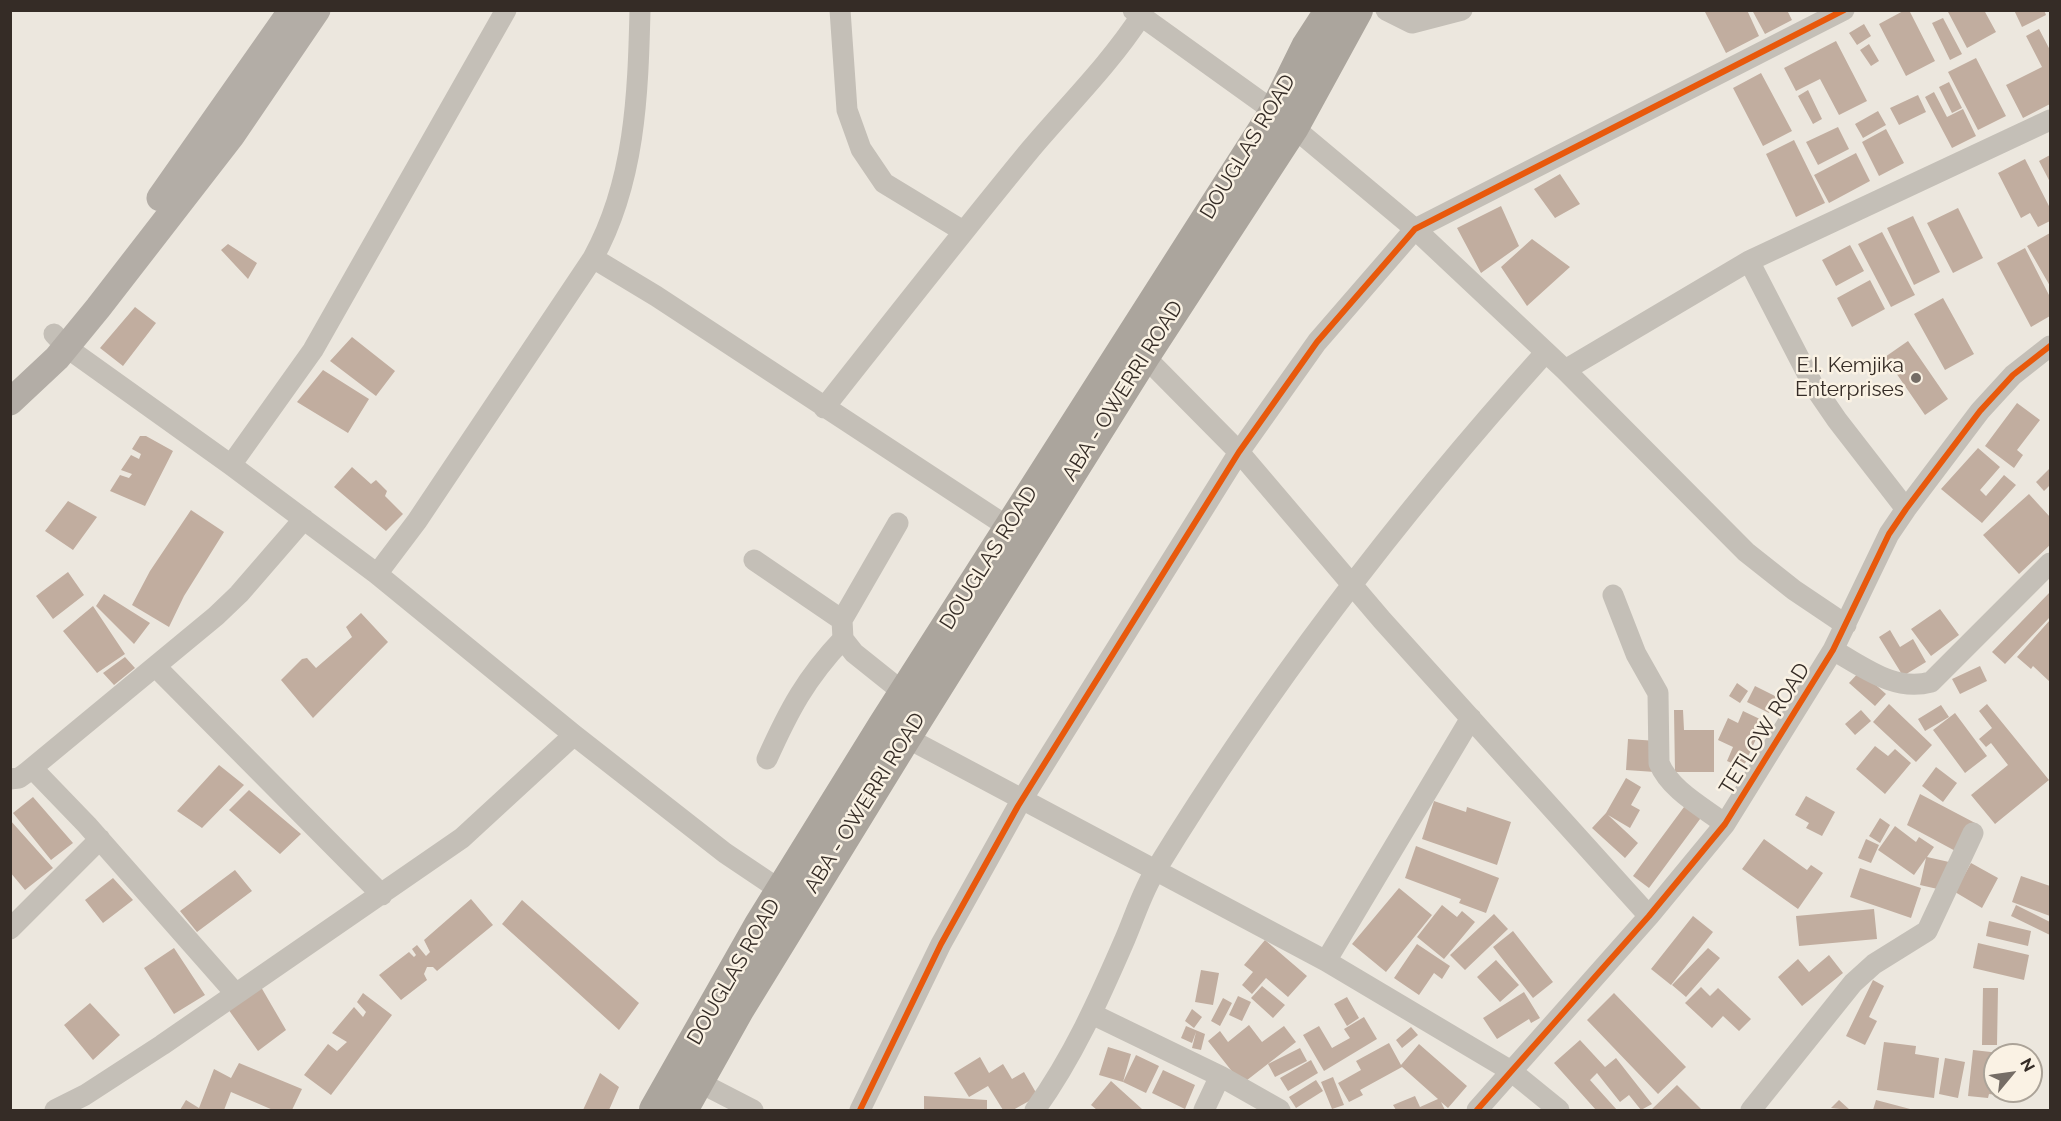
<!DOCTYPE html>
<style>
body{margin:0}
#map{position:relative;width:2061px;height:1121px;overflow:hidden;background:#ece7de;font-family:Raleway,sans-serif}
canvas{display:block}
.frame{position:absolute;inset:0;border:12px solid #352c26;pointer-events:none}
.north{position:absolute;left:1983px;top:1043px;width:60px;height:60px;box-sizing:border-box;background:#faf2e4;border:2px solid #aba398;border-radius:50%;rotate:61deg;font-size:16px;font-weight:700;line-height:24px;text-align:center;color:#352c26}
.north::after{content:'';display:block;margin:auto;width:21px;height:27px;background:#756d66;clip-path:polygon(50% 0,100% 100%,50% 72%,0 100%)}
</style>
<div id="map">
<canvas width="2061" height="1121"></canvas>
<div class="frame"></div>
<div class="north">N</div>
</div>
<script>
const context = document.querySelector('canvas').getContext('2d');
context.lineJoin = 'round';
function fill(path, color) { context.fillStyle = color; context.fill(path, 'evenodd'); }
function strokePath(path, color, width, dash) { context.strokeStyle = color; context.lineWidth = width; context.lineCap = dash ? 'butt' : 'round'; context.setLineDash(dash || []); context.stroke(path); }
function drawText(font, color, halo, rows, align = 'center') {
  context.font = font + ' Raleway,sans-serif'; context.lineWidth = 5; context.setLineDash([]); context.textBaseline = 'middle'; context.strokeStyle = halo; context.fillStyle = color; for (const [text, x, y, turn = 0] of rows) {
    context.save(); context.translate(x, y); context.rotate((+turn || 0) * Math.PI / 180); context.textAlign = isNaN(turn) ? turn : align; if (halo) context.strokeText(text, 0, 0); context.fillText(text, 0, 0); context.restore();
  }
}
fill(new Path2D(`
 M1704,10H1747L1759,36L1726,53Z
 M1752,10H1787L1792,20L1765,34Z
 M1905,10H1909L1935,61L1906,76L1879,24Z
 M1947,10H1984L1996,32L1967,48Z
 M2014,10H2044L2046,15L2022,27Z
 M1943,18L1962,54L1950,60L1932,23Z
 M1864,24L1871,36L1857,45L1849,33Z
 M2039,29L2050,50V104L2023,118L2006,85L2042,67L2026,36Z
 M1836,41L1867,101L1839,115L1820,79L1796,91L1784,68Z
 M1869,44L1879,61L1871,66L1860,50Z
 M1976,58L2006,116L1978,130L1948,72Z
 M1761,73L1792,131L1763,146L1733,88Z
 M1949,82L1962,108L1952,113L1939,87Z
 M1808,90L1822,119L1813,124L1798,96Z
 M1934,92L1947,117L1963,109L1976,136L1952,148L1925,97Z
 M1918,95L1926,112L1899,125L1890,108Z
 M1878,111L1886,125L1863,138L1855,124Z
 M1838,127L1849,149L1818,165L1806,142Z
 M1886,129L1904,163L1879,176L1862,142Z
 M1794,140L1825,203L1796,217L1766,154Z
 M1856,153L1870,181L1829,203L1814,175Z
 M2050,155V182L2039,161Z
 M2025,159L2050,208V221L2038,227L2030,213L2021,218L1998,173Z
 M1560,174L1580,204L1555,218L1534,189Z
 M1501,206L1519,246L1481,273L1457,228Z
 M1958,208L1983,258L1953,273L1927,223Z
 M1913,216L1940,272L1914,285L1887,228Z
 M1882,232L1915,295L1891,307L1858,244Z
 M2050,233V286L2027,246Z
 M1532,239L1570,267L1527,306L1501,267Z
 M228,244L257,263L248,279L221,250Z
 M1850,245L1864,271L1836,286L1822,260Z
 M2025,248L2050,297V316L2031,327L1997,263Z
 M1870,280L1885,309L1852,327L1837,298Z
 M1943,298L1974,354L1945,370L1914,314Z
 M135,307L156,323L123,366L100,348Z
 M352,337L395,371L376,396L330,361Z
 M1908,341L1948,399L1925,415L1885,357Z
 M323,370L369,399L348,433L297,402Z
 M2017,403L2040,420L2017,450L2023,455L2014,468L1985,446Z
 M140,436H146L173,451L145,506L110,491L120,475L129,478L132,474L121,470L131,455L139,459L141,454L132,449Z
 M1978,448L2000,467L1980,490L1986,496L2004,475L2016,485L1982,523L1941,489Z
 M352,467L371,484L376,480L387,491L385,496L403,514L386,531L334,487Z
 M2050,468V485L2044,491L2036,482Z
 M2029,494L2050,517V545L2019,574L1983,535Z
 M68,501L97,517L73,550L45,531Z
 M191,510L224,532L184,596L169,627L132,605L150,571Z
 M68,572L84,595L53,619L36,596Z
 M2050,592V617L2005,664L1992,652Z
 M104,594L150,623L134,644L96,606Z
 M93,606L125,654L97,673L63,631Z
 M1940,609L1959,635L1931,656L1911,629Z
 M361,613L388,642L313,718L281,680L302,659L307,658L316,668L352,637L346,627Z
 M2050,620V682L2033,666L2031,669L2017,657Z
 M1890,630L1900,647L1913,639L1926,662L1903,676L1879,637Z
 M125,657L135,668L114,685L103,673Z
 M1980,666L1987,681L1960,694L1952,679Z
 M1860,671L1886,694L1875,706L1849,683Z
 M1737,683L1748,691L1740,703L1729,696Z
 M1755,686L1777,697L1769,713L1747,702Z
 M1889,704L1932,745L1916,762L1873,722Z
 M1987,704L2049,780L1995,824L1971,795L2008,765L1991,743L1986,747L1979,739L1992,728L1979,711Z
 M1941,705L1949,717L1925,731L1918,719Z
 M1674,710H1683L1684,730H1714V772H1675Z
 M1861,710L1871,721L1855,735L1845,724Z
 M1743,711L1764,721L1743,768L1727,761L1733,747L1718,740L1728,718L1738,723Z
 M1955,713L1987,756L1965,773L1933,730Z
 M1628,739L1657,741L1655,772L1626,770Z
 M1875,746L1888,756L1895,749L1911,763L1885,794L1856,769Z
 M219,765L244,785L202,828L177,811Z
 M1936,767L1957,783L1943,802L1922,786Z
 M1626,778L1641,787L1631,805L1640,810L1630,828L1608,815L1638,843L1625,858L1592,828L1606,813Z
 M249,790L301,834L280,854L229,810Z
 M1920,794L1977,824L1961,854L1907,825Z
 M1806,796L1835,812L1822,836L1806,828L1809,823L1795,815Z
 M33,797L73,843L51,860L13,813Z
 M1434,801L1466,812L1467,807L1511,822L1497,865L1422,839Z
 M1687,803L1703,815L1649,888L1633,876Z
 M1880,818L1890,825L1880,843L1869,836Z
 M10,820L53,868L25,890L10,872Z
 M1895,826L1916,842L1919,837L1934,847L1927,857L1949,862L1942,890L1920,885L1926,858L1914,875L1878,850Z
 M1764,839L1807,870L1811,865L1823,873L1798,909L1742,869Z
 M1866,839L1879,845L1871,863L1858,858Z
 M1416,846L1499,878L1486,913L1459,903L1461,899L1405,878Z
 M1971,863L1998,878L1982,908L1955,892Z
 M1860,868L1921,888L1911,918L1850,897Z
 M235,870L252,891L197,932L180,911Z
 M2021,876L2050,886V916L2012,902Z
 M113,878L133,900L103,923L85,900Z
 M1399,888L1432,915L1386,972L1352,944Z
 M471,899L493,925L437,971L433,967H427L424,974L427,980L401,1000L379,975L409,952L414,957L416,955L412,949L417,945L426,956L430,952L424,940Z
 M522,900L639,1003L619,1030L502,924Z
 M1442,905L1457,917L1462,911L1475,922L1444,959L1417,937Z
 M2016,905L2050,922V935L2011,916Z
 M1874,909L1877,939L1799,946L1796,916Z
 M1494,914L1508,929L1465,970L1450,955Z
 M1693,916L1713,932L1671,985L1651,969Z
 M1989,921L2031,931L2028,946L1986,936Z
 M1513,931L1553,982L1533,998L1493,947Z
 M1265,940L1307,976L1288,997L1266,978L1252,994L1242,985L1253,972L1244,965Z
 M1978,943L2029,955L2024,980L1973,968Z
 M1417,944L1450,966L1442,979L1434,973L1419,995L1394,978Z
 M174,948L205,995L174,1014L144,968Z
 M1708,948L1720,958L1686,997L1672,985Z
 M1829,955L1843,973L1802,1006L1778,977L1798,959L1809,972Z
 M1496,960L1519,985L1500,1002L1477,977Z
 M1201,970L1219,973L1213,1005L1195,1002Z
 M1873,980L1884,986L1869,1017L1877,1021L1865,1045L1846,1036Z
 M1262,986L1285,1005L1273,1018L1251,998Z
 M261,987L286,1030L258,1051L228,1009Z
 M1701,987L1710,996L1718,988L1751,1019L1739,1031L1723,1016L1712,1028L1685,1003Z
 M1983,988H1998L1997,1045H1982Z
 M1524,992L1540,1018L1531,1023L1529,1019L1497,1039L1483,1018Z
 M363,993L392,1015L331,1095L304,1075L328,1044L337,1051L347,1042L332,1033L354,1007L363,1017L366,1012L357,1002Z
 M1614,993L1686,1067L1658,1094L1587,1020Z
 M1238,996L1251,1002L1242,1021L1229,1015Z
 M1347,997L1359,1018L1347,1026L1334,1004Z
 M1223,998L1232,1003L1220,1026L1211,1021Z
 M90,1003L120,1035L93,1060L64,1025Z
 M1192,1009L1202,1017L1194,1028L1185,1021Z
 M1364,1017L1377,1039L1324,1071L1303,1035L1319,1026L1332,1048L1350,1038L1344,1029Z
 M1249,1025L1262,1042L1284,1026L1296,1042L1242,1084L1208,1041L1220,1031L1228,1042Z
 M1186,1026L1205,1034L1201,1050L1192,1048L1196,1032L1192,1043L1181,1038Z
 M1411,1027L1418,1035L1402,1048L1396,1040Z
 M1580,1040L1605,1067L1616,1058L1652,1104L1641,1110L1629,1095L1620,1102L1597,1073L1590,1080L1617,1110H1596L1554,1063Z
 M1884,1042L1916,1046L1915,1054L1939,1058L1934,1098L1877,1090Z
 M1389,1043L1401,1065L1419,1044L1467,1086L1448,1108L1441,1102L1445,1110H1396L1393,1105L1415,1096L1420,1107L1438,1099L1402,1067L1360,1090L1363,1095L1349,1102L1338,1083L1361,1070L1356,1061Z
 M1108,1047L1131,1054L1123,1082L1099,1075Z
 M1300,1048L1307,1061L1275,1077L1268,1064Z
 M1973,1050L2000,1053L1995,1055V1091H2013L2012,1097L1989,1094L1988,1098L1968,1096Z
 M1136,1055L1159,1066L1146,1093L1123,1082Z
 M980,1057L989,1073L1003,1064L1012,1079L1024,1072L1038,1096L1013,1110H1003L988,1086L969,1097L954,1073Z
 M1945,1058L1965,1062L1958,1098L1939,1094Z
 M1311,1060L1318,1073L1288,1091L1280,1078Z
 M239,1063L302,1089L292,1110H273L231,1092L224,1110H180L186,1100L199,1108L214,1069L231,1078Z
 M1163,1070L1195,1085L1185,1109L1152,1093Z
 M600,1073L619,1087L609,1110H583Z
 M1333,1077L1344,1105L1332,1109L1321,1082Z
 M1316,1080L1323,1091L1296,1108L1289,1097Z
 M1111,1081L1142,1109L1140,1110H1097L1091,1105Z
 M1677,1085L1702,1110H1651Z
 M924,1096L987,1100V1110H924Z
 M1839,1100L1850,1110L1831,1108Z
 M1876,1100L1914,1110H1873Z`), '#c1ad9f');
strokePath(new Path2D(`
 M840,10L847,110L861,149L884,183L963,231
 M1133,10L1275,112L1415,229L1565,370L1746,552L1794,590L1846,625
 M1386,10L1412,23L1462,10
 M593,258L656,296L1008,527
 M1749,261L1813,385L1837,420L1906,509
 M54,334L66,347L231,465L377,574L574,735L725,853L792,898
 M1144,356L1239,452L1382,620L1649,916
 M1565,370L1749,261L2050,120
 M824,408C892,322 960,235 1030,150C1067,106 1109,65 1141,16
 M231,465L313,350L506,10
 M898,523L842,620L843,639L854,653L904,693
 M754,560L842,620
 M377,574L417,521L593,258C635,182 638,95 640,10
 M1613,595L1636,654L1658,693L1659,763C1670,790 1703,807 1725,824
 M1833,650C1864,667 1894,692 1931,682L2050,563
 M156,667L382,895
 M894,731L1326,961L1511,1071L1559,1110
 M767,759C789,710 806,678 843,639
 M32,768L87,825L236,994
 M10,779L19,778L26,773L216,616L239,594L304,519
 M10,929L100,839
 M1326,961L1471,718
 M1092,1014L1220,1076L1280,1110
 M687,1076L753,1110
 M55,1110L85,1095L162,1045L462,838L574,735
 M860,1110L941,944L1018,806L1239,452L1317,342L1415,229L1844,10
 M1035,1110C1073,1057 1099,999 1125,939C1135,916 1143,889 1157,868C1269,685 1401,513 1545,353
 M1204,1110L1220,1076
 M1477,1110L1649,916L1725,824L1833,650L1889,534L1906,509L1980,411L2013,375L2050,346
 M1751,1110L1853,983L1874,964L1927,931L1973,833`), '#c4bfb7', 21);
strokePath(new Path2D(`
 M160,198L292,10
 M10,402L57,358L98,308L232,135L317,10`), '#b3ada6', 27);
strokePath(new Path2D(`
 M655,1110L760,925L884,725L1275,112L1307,47L1331,10
 M682,1110L738,1010L905,738L1144,356L1293,127L1357,10`), '#aba59d', 32);
strokePath(new Path2D(`
 M860,1110L941,944L1018,806L1239,452L1317,342L1415,229L1844,10
 M1477,1110L1649,916L1725,824L1833,650L1889,534L1906,509L1980,411L2013,375L2050,346`), '#e8590c', 6);
for (const [x, y, r, color] of [
 [1916,378,6,"#756d66"]
]) { const dot = new Path2D(); dot.arc(x, y, r, 0, 2 * Math.PI); context.fillStyle = color; context.fill(dot); strokePath(dot, '#faf2e4', 2); }
drawText('21px', '#352c26', '#faf2e4', [
 ["DOUGLAS ROAD",1248,147,-59],
 ["ABA - OWERRI ROAD",1123,391,-58],
 ["DOUGLAS ROAD",989,558,-58],
 ["TETLOW ROAD",1765,729,-58],
 ["ABA - OWERRI ROAD",865,803,-58],
 ["DOUGLAS ROAD",734,972,-60]
]);
drawText('21px', '#352c26', '#faf2e4', [
 ["E.I. Kemjika",1904,366],
 ["Enterprises",1904,390]
], 'right');
</script>
